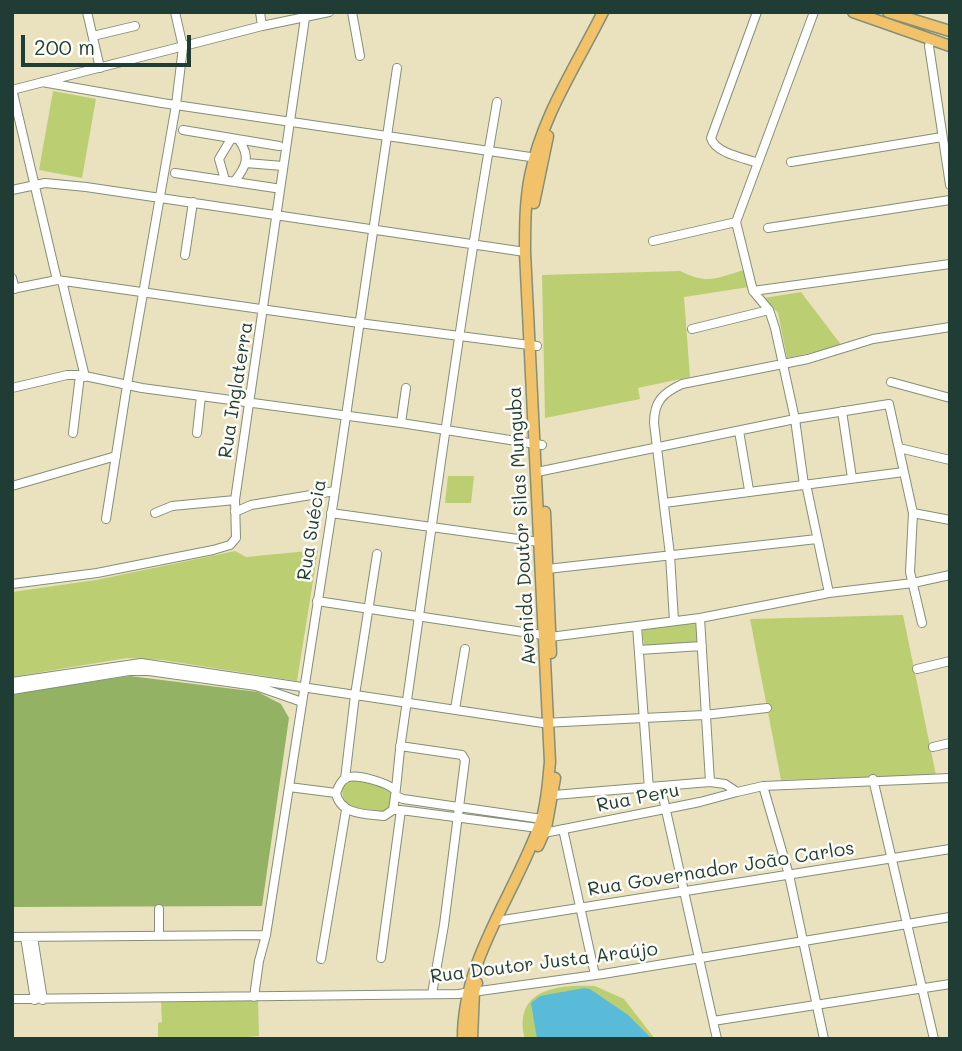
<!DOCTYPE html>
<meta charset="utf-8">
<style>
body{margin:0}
#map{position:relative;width:962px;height:1051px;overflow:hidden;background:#eae1be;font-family:Mali,sans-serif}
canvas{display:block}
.frame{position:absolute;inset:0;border:14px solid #1f3d34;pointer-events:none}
.scale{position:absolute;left:21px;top:35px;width:170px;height:32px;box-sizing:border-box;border:4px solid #1f3d34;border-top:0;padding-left:9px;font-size:21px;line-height:24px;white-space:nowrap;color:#1f3d34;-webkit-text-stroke:5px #fdfcf7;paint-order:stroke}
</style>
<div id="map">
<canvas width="962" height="1051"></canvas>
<div class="frame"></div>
<div class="scale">200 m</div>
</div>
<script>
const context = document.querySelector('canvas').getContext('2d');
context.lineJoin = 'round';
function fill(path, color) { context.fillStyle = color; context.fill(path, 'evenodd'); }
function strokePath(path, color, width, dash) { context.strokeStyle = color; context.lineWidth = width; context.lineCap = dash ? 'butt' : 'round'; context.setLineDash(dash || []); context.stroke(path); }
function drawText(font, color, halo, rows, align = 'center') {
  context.font = font + ' Mali,sans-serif'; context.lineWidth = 5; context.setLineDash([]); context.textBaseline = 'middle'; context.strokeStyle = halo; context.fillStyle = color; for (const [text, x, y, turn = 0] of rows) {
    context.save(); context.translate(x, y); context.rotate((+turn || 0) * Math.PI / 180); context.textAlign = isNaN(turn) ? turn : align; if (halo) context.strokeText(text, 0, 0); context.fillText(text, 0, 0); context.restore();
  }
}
fill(new Path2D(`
 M53,91L96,99L82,178L39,170Z
 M744,270L749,287L684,297L690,377L638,388L640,399L545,418L542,275L680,271C708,285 716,278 744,270Z
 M801,292L842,346L787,358L778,313L764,298Z
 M448,476H474L471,503H445Z
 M318,550L297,681L162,660L127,658L12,677V592L96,580L235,551L246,557Z
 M903,615L936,775L781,780L750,619Z
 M694,622L697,625L699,642L696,644L647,647L644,644L642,631L645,628Z
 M357,780C365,782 376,782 384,785C396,790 395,807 383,811C371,815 349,809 343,798L342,788L348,782Z
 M595,986L624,999L655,1039H525C512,989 558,984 595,986Z
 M258,1000L259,1036L247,1037V1039H158V1023L162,1022L161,1002Z`), '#bbcf72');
fill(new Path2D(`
 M130,676L258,692L281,704L289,718L262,906L12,907V694Z`), '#94b264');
fill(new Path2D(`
 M584,988L590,989L628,1015L652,1039H537L531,1003L540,996Z`), '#59bbd7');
const minor = new Path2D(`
 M87,12L100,68
 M260,12L262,26
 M352,12L360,56
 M757,12L711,138C715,153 744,158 758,163
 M93,36L135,26
 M931,39L929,46L950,185
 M42,82L162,103L537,158
 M12,89L57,280
 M12,90L262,26L329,12
 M183,130L279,146
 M791,162L942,137
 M246,163L283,166
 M175,173L275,188
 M225,180L219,159L231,139
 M234,182C246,167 251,157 239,140
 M12,190L45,183L86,187L525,252
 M736,222L753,291L769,310L775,328L795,419L804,485
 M736,222L814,12
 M768,228L950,200
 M653,241L736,222
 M185,255L193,202
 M12,278L15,289
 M62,281L85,377
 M12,289L57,280L359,323L537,346
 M753,291L950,264
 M692,329L769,310
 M891,382L950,398
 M12,388L67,375H80L142,388L401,423L542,445
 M842,411L852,478
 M401,423L406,388
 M739,431L749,490
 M73,433L80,375
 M197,433L201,396
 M899,448L950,460
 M537,472L795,419L889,404L913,513L910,572L922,623
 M806,484L829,593
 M12,486L116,456
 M664,503L904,472
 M235,512L251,505L335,491
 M155,513L172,506L235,500
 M331,513L539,542
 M913,513L950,520
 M106,519L127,385L176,105L183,47L175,12
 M547,569L817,539
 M12,584L97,573L213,550L230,545L236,538L235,500L305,18
 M317,601L543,635
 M700,618L710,782
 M674,621L670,555L654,423C654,401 663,393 682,384L808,359L873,339L950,327
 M637,626L649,789
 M550,637L700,618L829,593L913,583L950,575
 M639,650L702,646
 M917,669L950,661
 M12,682L141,663L543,723L704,715L767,708
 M12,690L129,671H149L256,686L302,702
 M455,709L465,649
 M400,746L462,755L465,760L444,925L432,994
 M933,747L950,743
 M345,779L355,695L377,554
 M873,779L934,1039
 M763,786L789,875L824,1039
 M289,787L336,793
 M661,788L717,1039
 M395,790C388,783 356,773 346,778C340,781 338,788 336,793C340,815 366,814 384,816L393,810H401L538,828
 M554,795L710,782L725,784L737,792L763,786L950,778
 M396,796L403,799L542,819
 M393,810C397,787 398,764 401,742C432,528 460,314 497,102
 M563,829L595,975
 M544,833L700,802L737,792
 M159,909V936
 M497,921L950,849
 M12,937L266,935
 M25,937L35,1000
 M33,937L43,1000
 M381,958L401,810
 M321,959L346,810
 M254,997L259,961L266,935L335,491L397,68
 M12,999L458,994L603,974L950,917
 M713,1021L950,984`);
const major = new Path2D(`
 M853,12L950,46
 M888,12L950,31
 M534,203L548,136
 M545,512L551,653
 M538,846L546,828L555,778
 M463,1039C462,960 516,893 541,821C547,803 548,781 550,762L525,252C525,227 525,201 530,176C542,116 576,66 603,12
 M472,1039L474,991L477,983`);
strokePath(minor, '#848f79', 10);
strokePath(major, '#848f79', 13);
strokePath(minor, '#fff', 8);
strokePath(major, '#f2c26a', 10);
drawText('19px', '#1f3d34', '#fdfcf7', [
 ["Rua Inglaterra",236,390,-81],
 ["Avenida Doutor Silas Munguba",522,526,-93],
 ["Rua Suécia",312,530,-81],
 ["Rua Peru",638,798,-11],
 ["Rua Governador João Carlos",721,869,-9],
 ["Rua Doutor Justa Araújo",544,963,-7]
]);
</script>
